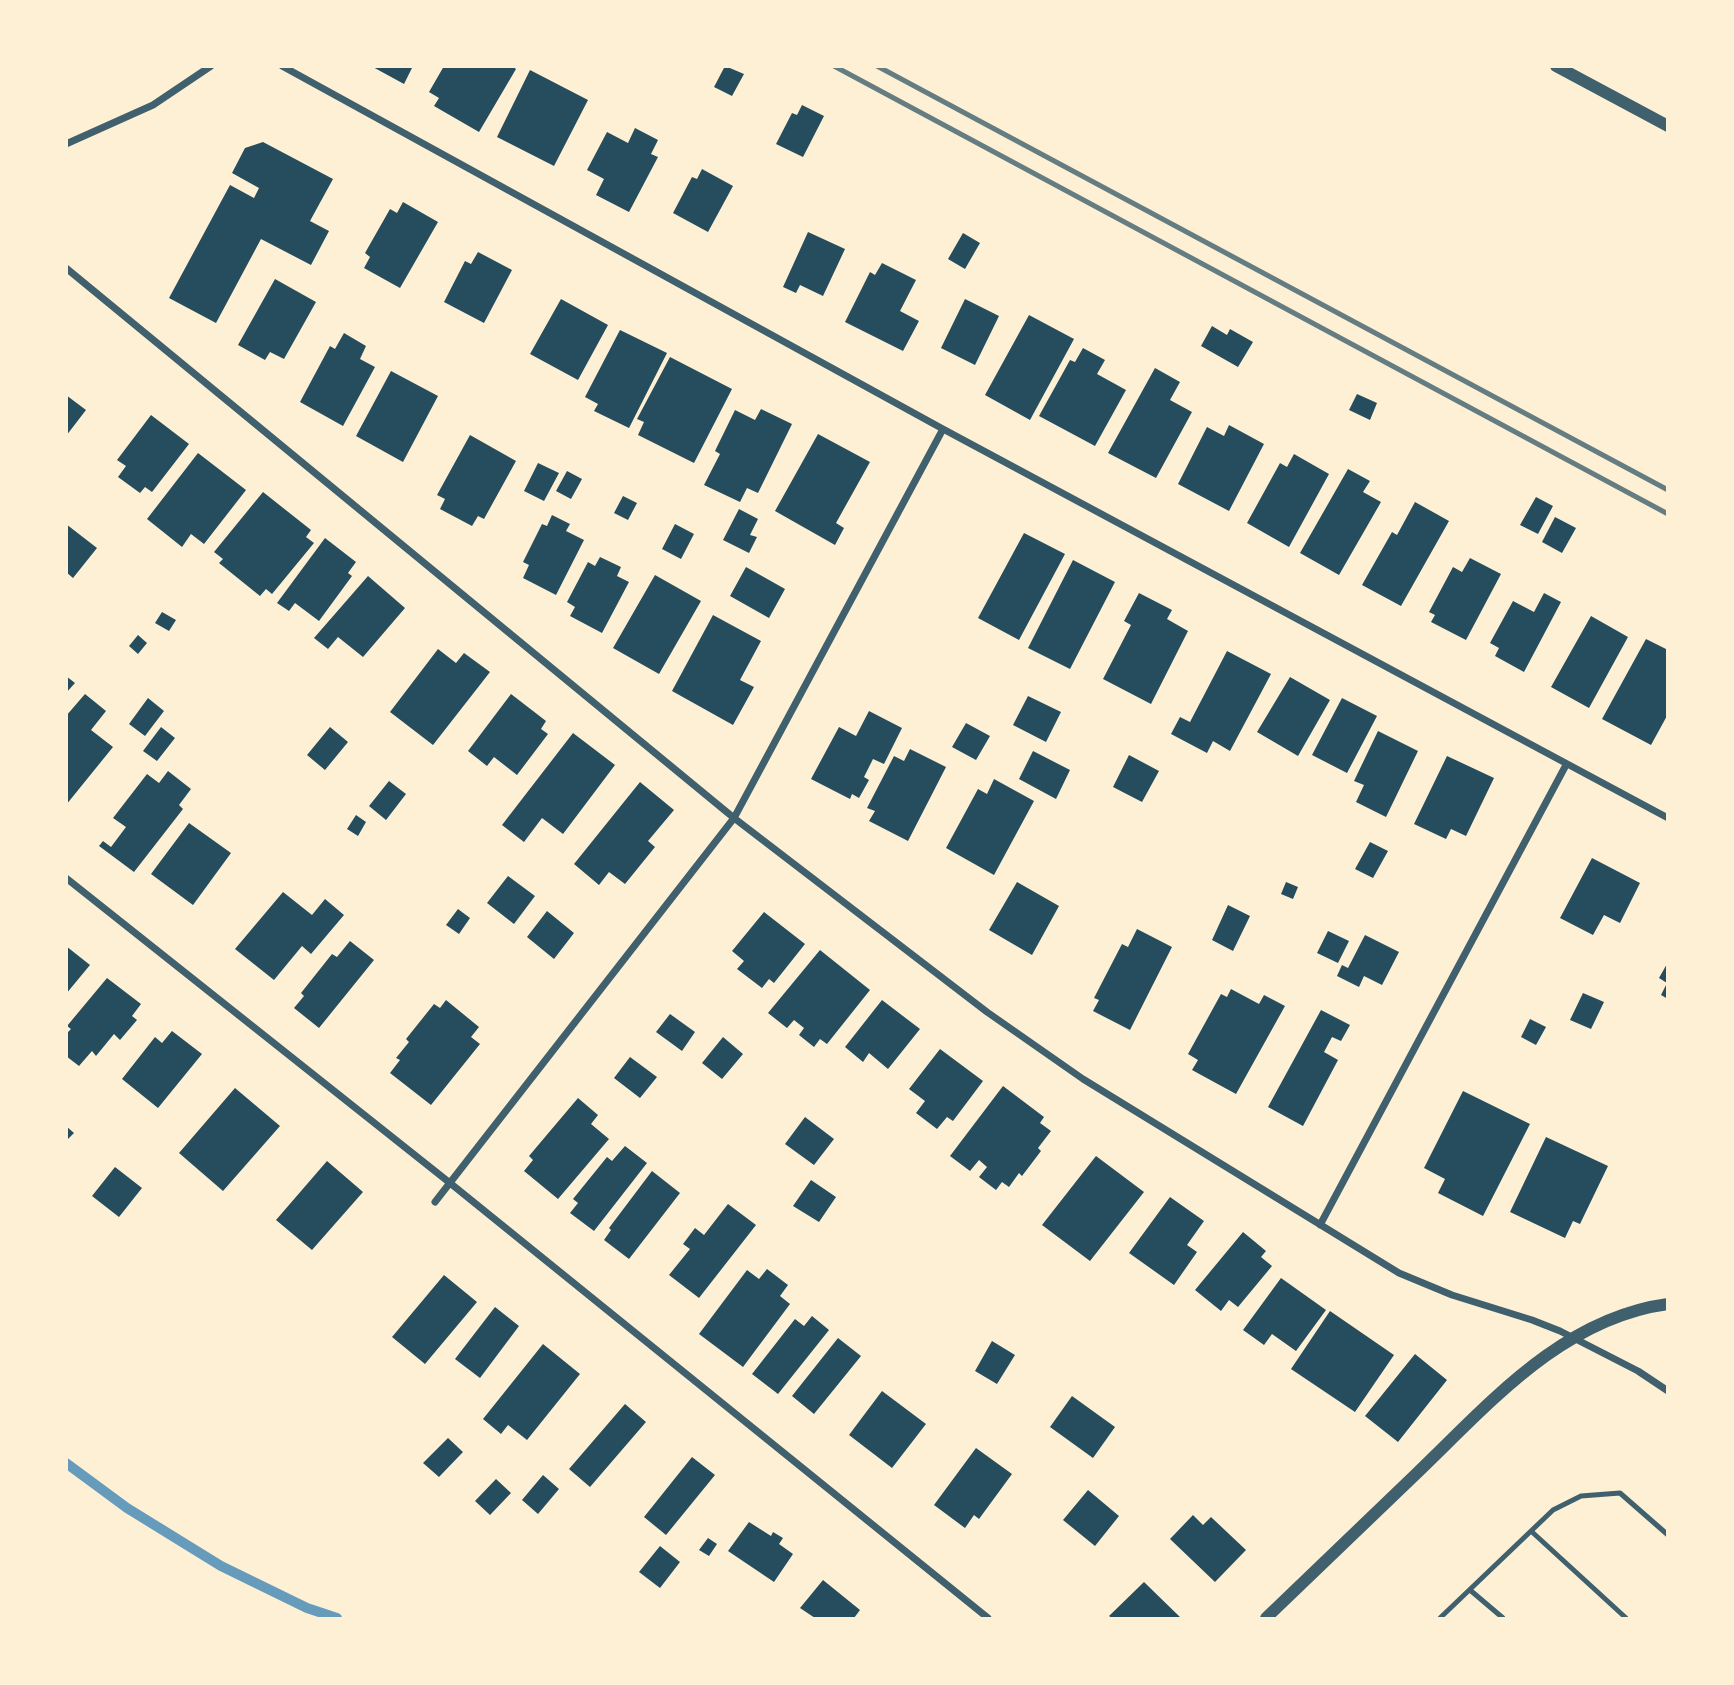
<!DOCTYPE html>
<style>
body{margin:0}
#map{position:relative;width:1734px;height:1685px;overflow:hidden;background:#fdf0d5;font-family:Inter,sans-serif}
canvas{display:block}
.frame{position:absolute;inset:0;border:68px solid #fdf0d5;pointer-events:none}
</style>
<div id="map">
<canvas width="1734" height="1685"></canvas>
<div class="frame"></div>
</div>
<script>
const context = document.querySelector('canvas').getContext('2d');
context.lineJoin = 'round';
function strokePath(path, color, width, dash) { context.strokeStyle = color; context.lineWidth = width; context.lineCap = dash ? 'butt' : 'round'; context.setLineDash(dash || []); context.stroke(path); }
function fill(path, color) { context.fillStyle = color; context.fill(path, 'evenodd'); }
strokePath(new Path2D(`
 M66,1463L127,1508L221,1566L307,1608L337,1618`), '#669bbc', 10);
fill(new Path2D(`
 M371,66H413L404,84Z
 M444,66H512L516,69L479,132L434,106L439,98L429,92Z
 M725,66L744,74L732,96L714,87Z
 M530,70L588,100L554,166L497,137Z
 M802,105L824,116L803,157L776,144L792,113L797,115Z
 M635,128L658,140L651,154L658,157L629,212L596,195L604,179L587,170L607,132L628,143Z
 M263,142L333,179L310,221L329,231L311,265L261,239L216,323L169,298L230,185L254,198L259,188L232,173L245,148Z
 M702,169L733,186L708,232L673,213L692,177L697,179Z
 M403,202L438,222L400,288L364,268L370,257L365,253L390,209L397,213Z
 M808,232L845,249L823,296L800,285L796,293L783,287Z
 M963,233L980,243L965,269L948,259Z
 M478,252L512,270L484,323L444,302L465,261L471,264Z
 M882,263L916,280L900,311L919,321L903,351L845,322L870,272L875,275Z
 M275,279L316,302L284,359L270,352L265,360L238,345Z
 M561,299L608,325L578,380L530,354Z
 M965,299L999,316L975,365L941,348Z
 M1029,315L1074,339L1030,420L985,395Z
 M1212,326L1227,335L1230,329L1253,342L1238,367L1201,346Z
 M620,330L667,353L629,428L594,411L598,404L585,397Z
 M344,333L366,346L360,359L375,367L343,426L300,402L330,346L335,349Z
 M1083,348L1105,360L1097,374L1126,390L1095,446L1039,416L1070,360L1075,362Z
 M670,357L732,389L694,463L638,435L644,422L637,419Z
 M1155,368L1180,382L1170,400L1192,412L1156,478L1108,453Z
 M391,371L438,396L403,462L356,436Z
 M1357,394L1377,403L1370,420L1349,410Z
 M66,395L86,410L66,436Z
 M761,409L792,424L758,493L747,488L740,502L704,485L720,454L715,451L735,410L755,420Z
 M151,415L189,444L152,492L145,487L140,493L118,477L126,466L117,460Z
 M1229,425L1264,444L1229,511L1178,484L1207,427L1224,436Z
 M818,434L870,462L836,523L844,528L835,545L775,511Z
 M470,435L516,461L484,519L478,516L472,526L440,509L445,499L437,495Z
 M198,453L246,490L204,544L191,534L182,547L147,519Z
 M1294,454L1329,474L1289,547L1247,523L1280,463L1287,467Z
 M538,463L559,473L544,501L524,491Z
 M1348,469L1370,481L1363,492L1381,502L1339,575L1300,553Z
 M567,471L582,479L571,499L556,491Z
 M263,492L311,530L306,537L314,543L272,594L266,589L260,596L219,563L223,559L214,552Z
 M623,496L637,503L628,520L614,513Z
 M1536,497L1553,506L1538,534L1520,525Z
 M1415,502L1449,521L1401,606L1362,585L1392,532L1397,535Z
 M739,509L758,519L750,535L757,537L749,553L723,540Z
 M552,515L570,524L566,531L584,540L556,595L523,578L529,565L523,562L542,524L547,526Z
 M1555,517L1576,528L1562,553L1542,542Z
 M66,524L97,548L73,578L66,572Z
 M675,524L694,534L681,559L662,549Z
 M1024,533L1065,554L1019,640L978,618Z
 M325,538L356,562L348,573L352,576L319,621L295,603L289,611L277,603Z
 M600,557L621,567L617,576L629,582L602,633L570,616L575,607L567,602L588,562L595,566Z
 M1470,558L1501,574L1466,640L1431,622L1435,615L1429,612L1453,567L1462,572Z
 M1073,560L1115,582L1070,669L1028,648Z
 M746,567L785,589L769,618L730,596Z
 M655,575L701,601L659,674L613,648Z
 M368,576L405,608L363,657L338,637L328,649L314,638Z
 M1139,593L1172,610L1167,619L1188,631L1151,704L1103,679L1131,625L1124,621Z
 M1544,593L1561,602L1524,672L1495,656L1499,648L1490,643L1513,601L1534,612Z
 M162,612L176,620L169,631L155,623Z
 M713,615L761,641L740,680L754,687L733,725L672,691Z
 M1591,616L1628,637L1589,708L1551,687Z
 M138,635L147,643L138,654L129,646Z
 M1646,639L1668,650V714L1651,745L1602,719Z
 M438,649L456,663L464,653L490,672L433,745L390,712Z
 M1227,651L1271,674L1230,751L1213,741L1207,753L1171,734L1180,717L1190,722Z
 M66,676L75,683L66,693Z
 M1290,677L1330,700L1298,756L1257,732Z
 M85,694L106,711L91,730L113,747L66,805V716Z
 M511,694L546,721L541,729L548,734L517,775L494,757L487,766L468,751Z
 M1028,696L1061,712L1046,742L1013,725Z
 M148,698L164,711L145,736L129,724Z
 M1342,698L1377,716L1347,773L1312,755Z
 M869,711L902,728L884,764L873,759L864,777L869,780L859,798L852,794L850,799L811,779L839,727L856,736Z
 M966,723L990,736L976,760L952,747Z
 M161,727L175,738L157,761L143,751Z
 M330,727L348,742L325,770L307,755Z
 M1378,731L1418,751L1386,817L1356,802L1364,785L1354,781Z
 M573,733L615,765L563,834L542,818L524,842L502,825Z
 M910,749L946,767L908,841L869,821L875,811L867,808L894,756L904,761Z
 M1033,751L1070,770L1056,799L1019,779Z
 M1129,755L1159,771L1142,802L1113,787Z
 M1447,756L1494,778L1466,836L1451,829L1446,839L1414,824Z
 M168,771L191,789L179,805L183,809L134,872L99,846L103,841L111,847L126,827L113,818L147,774L159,783Z
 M994,779L1034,801L994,875L946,848L978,789L987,794Z
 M389,781L406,794L386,820L369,806Z
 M640,782L674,810L648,841L655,847L625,884L609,872L599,885L574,864Z
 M356,815L366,822L358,836L347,829Z
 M189,823L231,853L193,905L151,874Z
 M1370,842L1388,851L1373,878L1355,869Z
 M1592,858L1640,883L1620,923L1604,915L1593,935L1560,918Z
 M508,876L535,896L514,924L487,903Z
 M1017,882L1059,906L1032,955L989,930Z
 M1286,882L1298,887L1293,899L1281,894Z
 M283,892L312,915L325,899L344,915L311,954L302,946L274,980L235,949Z
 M1228,905L1250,916L1233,951L1212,940Z
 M458,909L470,918L459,934L446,925Z
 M547,911L574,933L554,959L527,937Z
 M764,912L805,944L774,983L769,979L762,988L737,969L744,961L732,951Z
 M1137,929L1172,947L1130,1030L1093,1011L1099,1000L1094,998L1122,944L1128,947Z
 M1328,931L1349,941L1338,963L1317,953Z
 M1365,935L1399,952L1382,985L1364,976L1359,987L1337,976L1342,965L1348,968Z
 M350,941L374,960L319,1028L294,1008L304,996L301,993L332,954L337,957Z
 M66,946L90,965L66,994Z
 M820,950L870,990L827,1044L820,1039L814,1047L799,1035L804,1028L794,1020L787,1028L768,1013Z
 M1668,962V999L1661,995L1667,983L1659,978Z
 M107,978L141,1004L132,1016L137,1020L120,1040L114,1034L96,1056L92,1051L79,1066L66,1056V1034L71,1029L67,1026Z
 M1231,989L1259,1004L1264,995L1285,1006L1236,1094L1192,1070L1198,1060L1188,1054L1221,994L1227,997Z
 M1583,993L1604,1002L1591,1029L1570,1020Z
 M446,1000L479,1027L471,1037L480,1044L431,1105L390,1073L400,1060L396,1058L409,1042L406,1039L434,1004L440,1008Z
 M882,1000L920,1029L888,1069L869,1053L863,1062L845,1047Z
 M1321,1010L1350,1025L1341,1041L1332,1037L1324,1052L1338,1060L1303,1126L1268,1107Z
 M670,1014L695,1032L682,1051L656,1032Z
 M1530,1019L1546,1027L1536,1045L1521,1037Z
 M172,1031L202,1054L158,1108L122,1079L155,1037L162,1043Z
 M723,1037L743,1054L722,1079L702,1063Z
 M940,1049L983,1081L953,1121L947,1117L937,1129L916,1113L925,1101L909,1089Z
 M630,1057L657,1077L640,1098L614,1078Z
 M1003,1086L1044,1117L1040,1123L1051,1131L1038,1148L1041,1151L1022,1176L1019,1173L1009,1187L1002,1182L996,1190L979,1177L987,1167L979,1160L970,1171L950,1156Z
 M235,1088L280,1126L223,1191L179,1153Z
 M1463,1091L1530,1124L1483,1216L1438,1193L1445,1179L1424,1168Z
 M578,1098L598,1115L591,1124L609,1139L558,1199L524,1171L533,1160L529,1156Z
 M805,1117L834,1139L814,1165L785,1144Z
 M66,1126L74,1133L66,1141Z
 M1546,1137L1608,1166L1580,1224L1573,1221L1565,1238L1510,1212Z
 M625,1146L647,1163L594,1231L570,1213L578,1203L573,1199L607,1157L612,1161Z
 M1096,1156L1144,1192L1090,1261L1042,1225Z
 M327,1161L363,1192L312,1250L276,1220Z
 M115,1167L142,1188L119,1217L92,1196Z
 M652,1171L680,1193L629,1259L604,1240L611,1230L609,1228Z
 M811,1180L836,1197L819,1222L793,1206Z
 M1170,1197L1204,1221L1187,1245L1197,1252L1174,1285L1129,1253Z
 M728,1204L756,1225L699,1298L669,1275L690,1249L683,1244L695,1228L704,1235Z
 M1243,1232L1266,1251L1261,1257L1272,1266L1238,1307L1229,1300L1221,1311L1195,1290Z
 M767,1269L788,1285L780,1296L790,1304L743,1367L699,1334L747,1270L759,1279Z
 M444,1275L477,1302L425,1364L392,1337Z
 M1281,1278L1326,1310L1296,1351L1272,1334L1264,1345L1243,1330Z
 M495,1307L519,1326L480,1378L455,1359Z
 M1330,1311L1394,1355L1355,1412L1291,1369Z
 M812,1316L829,1330L778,1394L752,1374L795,1319L804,1326Z
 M838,1338L861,1356L814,1414L792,1396Z
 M992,1341L1015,1355L997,1384L975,1371Z
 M543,1344L580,1374L527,1440L508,1425L501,1434L483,1419Z
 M1415,1354L1447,1380L1398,1442L1365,1416Z
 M882,1391L926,1424L892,1468L849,1435Z
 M1072,1396L1115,1427L1093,1458L1050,1427Z
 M625,1404L646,1422L590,1487L569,1469Z
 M448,1438L463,1452L439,1477L423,1463Z
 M976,1448L1012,1474L979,1519L974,1515L965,1528L934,1505Z
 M692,1457L715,1475L666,1535L644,1517Z
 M543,1475L559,1489L538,1514L522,1500Z
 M496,1479L511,1493L490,1515L475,1501Z
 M1088,1490L1119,1516L1095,1546L1063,1520Z
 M1193,1515L1203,1525L1211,1517L1246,1550L1215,1582L1170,1539Z
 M749,1522L771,1536L773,1532L783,1538L779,1544L793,1554L774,1582L728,1551Z
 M708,1538L717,1544L709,1556L699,1550Z
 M660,1546L680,1562L660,1588L639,1572Z
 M823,1580L860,1610L854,1618H815L800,1608Z
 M1144,1582L1181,1618H1112L1109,1616Z`), '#264d5e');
strokePath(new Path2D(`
 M1531,1531L1626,1618
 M1470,1590L1503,1618
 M1440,1618L1553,1510L1581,1496L1620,1493L1668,1535`), '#3f606c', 5);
strokePath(new Path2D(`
 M282,66L943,429L1668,818
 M66,144L153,105L211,66
 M66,268L734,818L987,1012L1083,1079L1399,1273L1452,1295L1532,1320L1560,1331L1638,1371L1668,1391
 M66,878L450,1183L988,1618
 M435,1202L734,818L943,429
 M1320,1225L1566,765`), '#3f606c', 7);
strokePath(new Path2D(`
 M1556,66L1668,126
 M1266,1618C1316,1570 1366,1522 1416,1474C1488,1405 1562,1318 1668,1304`), '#3f606c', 12);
strokePath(new Path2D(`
 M834,66L1668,514
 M877,66L1668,490`), '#657d81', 5);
</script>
